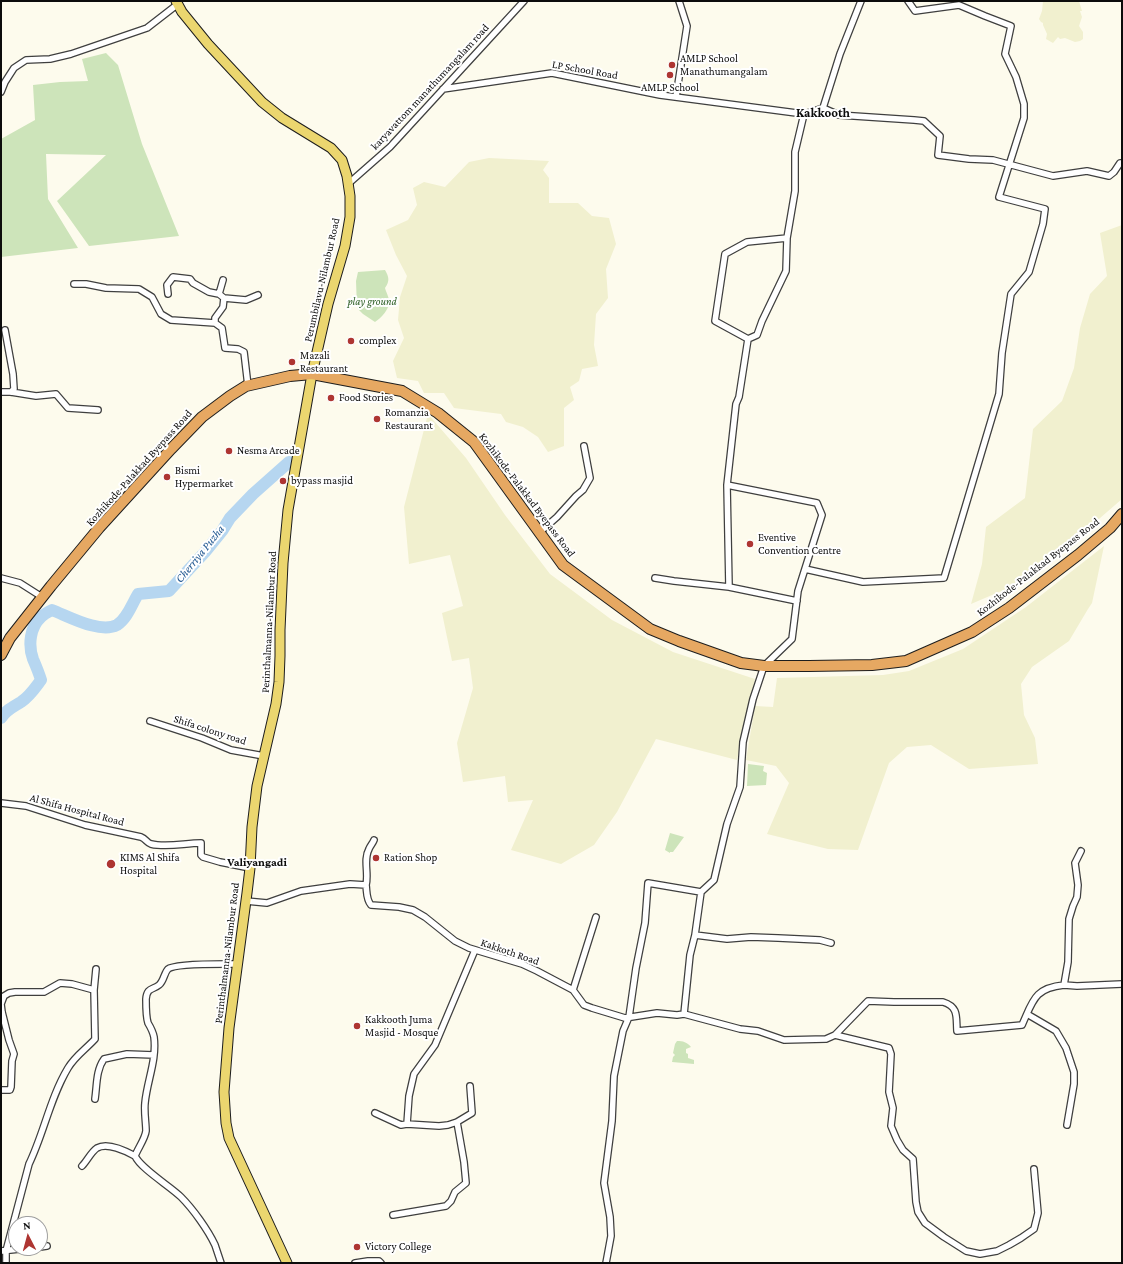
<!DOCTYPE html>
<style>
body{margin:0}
#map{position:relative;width:1123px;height:1264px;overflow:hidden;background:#fdfbed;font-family:"Crimson Pro",serif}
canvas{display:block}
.frame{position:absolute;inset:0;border:2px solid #0c0c0c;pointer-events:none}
.north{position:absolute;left:8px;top:1216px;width:40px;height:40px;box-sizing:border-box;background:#fff;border:1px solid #9e9e9e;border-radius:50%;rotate:354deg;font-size:11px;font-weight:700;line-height:16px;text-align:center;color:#0c0c0c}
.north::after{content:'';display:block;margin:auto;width:14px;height:18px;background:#ae3532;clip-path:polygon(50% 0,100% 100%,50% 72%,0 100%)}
</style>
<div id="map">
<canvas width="1123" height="1264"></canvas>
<div class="frame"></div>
<div class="north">N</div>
</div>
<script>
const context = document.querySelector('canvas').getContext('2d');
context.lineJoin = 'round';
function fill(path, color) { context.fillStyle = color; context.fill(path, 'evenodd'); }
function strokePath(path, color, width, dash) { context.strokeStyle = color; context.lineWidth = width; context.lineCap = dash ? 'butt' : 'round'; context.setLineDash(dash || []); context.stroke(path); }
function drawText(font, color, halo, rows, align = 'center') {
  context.font = font + ' "Crimson Pro",serif'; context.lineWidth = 4; context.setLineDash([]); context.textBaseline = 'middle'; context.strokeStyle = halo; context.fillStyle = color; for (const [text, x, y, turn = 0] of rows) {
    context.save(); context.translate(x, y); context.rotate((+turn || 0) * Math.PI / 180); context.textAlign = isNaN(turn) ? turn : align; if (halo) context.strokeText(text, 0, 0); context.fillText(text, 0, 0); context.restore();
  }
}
fill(new Path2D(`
 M1043,1H1079L1082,11H1080L1082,17L1079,26L1083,32V39L1080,41L1075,42L1065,38L1060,39L1058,37L1053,43L1046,39L1047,34L1043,25V23L1041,22L1039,19L1042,11Z
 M489,158L549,161L543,170L549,178V203H578L592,216L609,218L616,244L606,269L608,298L596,314L594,345L598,366L582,369L579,381L570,387L574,400L564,408V446L548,452L538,437L523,427L506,422L501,414L454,408L444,393H424L418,381L397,378L393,361L404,338L398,320L400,297L407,276L396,255L386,230L408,220L417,205L413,188L424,182L445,187L469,162Z
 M1122,225V499L1070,544L1006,589L971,604L982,564L986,527L1025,498L1033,429L1062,401L1074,368L1080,328L1090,294L1107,276L1100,233Z
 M428,414L466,458L505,515L550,574L612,620L673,652L755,679L737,760L656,739L617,812L594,845L561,864L511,850L533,800L508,802L505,776L463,782L457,743L473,688L469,658L452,661L442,613L463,606L450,555L409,564L404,507Z
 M1104,546L1092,603L1088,609L1069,641L1032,667L1021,684L1024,715L1035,738L1038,764L969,769L931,745L907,747L889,763L858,850L828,849L767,834L789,783L776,766L746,760L755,706L773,707L777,678L883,675L909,671L963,649L1026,607Z`), '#f1f0cf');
fill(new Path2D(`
 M106,53L118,65L142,144L179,236L89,246L57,201L106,155L46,154L48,199L78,248L1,257V139L35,120L33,85L60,82L88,81L82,59Z
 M385,270C389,277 390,281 385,288C386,292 389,297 389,301C390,309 381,318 375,322L363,314L357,308L356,281L358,272Z
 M748,764L764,766L763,771L767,773L766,785L747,786Z
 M670,833L684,837L673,852H670V853L665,850Z
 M677,1041C683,1041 687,1042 691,1047L686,1049V1053L688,1054V1058L694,1060V1064L672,1062L673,1057L675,1055L673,1053L675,1044Z`), '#cde4ba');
strokePath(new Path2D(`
 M1,718C6,710 13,707 21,702C30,696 35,688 41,680C39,673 36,666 33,659C28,645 30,627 41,617C44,614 48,612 52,610C68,616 100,634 117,625C127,619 132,604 138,594L169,591L205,552L222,531L230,518L253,494L289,462`), '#b6d6f0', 12);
const street = new Path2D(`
 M443,89L552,73L660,95L804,114
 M1,92L5,82L14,68L26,60L50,59L71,54L147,28L178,4
 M676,97L687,26L679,1
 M823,108L839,115L914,120L924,121L940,136L938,155L969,159L993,160L1053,176L1087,171L1109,176L1114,172L1120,163H1122
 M348,184L390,147L524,1
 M74,284H86L106,288L139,289L152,297L161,314L171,320L215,323L222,328L225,348L238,349L244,352L248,386
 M168,294L167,285L173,277L190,279L193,283L209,292L219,294L224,298L223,307L215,318V323
 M219,294L223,280
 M224,298L246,300L258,295
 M5,330L13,374L14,389L11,392
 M748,339L757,335L762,321L786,271L787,238
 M1,392H11L36,396L56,394L68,408L98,410
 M727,485L729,587
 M540,532L557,517L576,496L583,490L590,478L584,446
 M805,569L863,582L944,578L999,394L1002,353L1011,294L1029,272L1043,224L1045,209L999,197L1024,118V104L1016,77L1005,54L1011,26L985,16L959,5L915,11L908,1
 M1,578L20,583L42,597
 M655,578L674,581L729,587L797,601
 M150,721L202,738L231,750L264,756
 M1,803L26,806L85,825L141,837C146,839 147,843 151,844C167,848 185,843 201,843V855L203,857L220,862L250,868
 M366,885C369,873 363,860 369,849C370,846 373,843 374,840
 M701,892L714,880L727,824L740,787L743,742L753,699L764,666L792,639L798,591L822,515L817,503L727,485L736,404L739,397L748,339L715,321L725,254L747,242L787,238L795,191V152L804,114L823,108L840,54L861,1
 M246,901L267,903L301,891L350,884L366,885C367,892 366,899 371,905L399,907L413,910L425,917L455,941L469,948L522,964L537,971L573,990L584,1005L592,1008L625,1018L657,1013L677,1015L684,1014L690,955L695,935L701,892
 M695,935L727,939L751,937L778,938L820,940L831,943
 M1064,985L1077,986L1122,984
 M94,990L96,969
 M573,990L596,917
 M684,1014L740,1029L758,1031L784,1040L826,1039L835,1035L868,1001L894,1002H943C959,1007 956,1017 957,1031L1022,1025C1033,1001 1034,988 1064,985L1068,962L1069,919L1073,906L1077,897L1078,885L1075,863L1081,851
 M1027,1014L1056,1031L1066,1048L1074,1072V1084L1067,1125
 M835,1035L889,1048L891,1054L889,1092L893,1108L891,1126L897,1140L903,1150L913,1159L916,1202L918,1212L925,1223L944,1237L966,1251L980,1254L997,1251L1009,1245L1021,1238L1034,1229L1038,1213L1034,1169
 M1,1090H10L11,1087L12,1061L14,1054L9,1040L2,1012L1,1004L4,996L9,993L15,992H44L60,983L72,984L94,990L95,1039C86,1049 75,1056 68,1068C50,1098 44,1133 29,1164L6,1251V1263
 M95,1099C97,1085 96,1070 104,1059L127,1054L154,1055
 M375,1113L401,1125L407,1124L439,1126L448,1125L457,1122L472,1113L470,1086
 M407,1124L409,1096L414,1074L435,1045L475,950
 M82,1166C87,1161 91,1152 97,1148C107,1142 126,1151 135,1156
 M393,1215L446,1206L451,1201L455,1192L466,1183L464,1162L457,1122
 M40,1247L47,1246
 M1,1251L29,1248
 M221,1263C219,1257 217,1251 215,1245C208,1230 193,1209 181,1197C170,1186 141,1169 135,1156C138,1148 145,1139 146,1131C146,1123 144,1112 145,1103C147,1081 157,1060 154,1037C153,1032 151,1028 148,1023C146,1017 146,1006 146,999C147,987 153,990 159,985C164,981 164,973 168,969C175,963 227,964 238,964
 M355,1263L368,1261H379L381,1263
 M606,1263L611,1236L610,1217L604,1183L612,1121L614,1076L623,1031L629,1017L636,968L645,923L648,883L701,892`);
const primary = new Path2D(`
 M176,1L182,12L208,44L262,102L282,118L331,148L342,160L347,176L350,196V217L345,246L328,304L312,374L288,510L283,563L280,630V656L279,682L276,704L257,786L252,827L250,868L247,893L229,1028L224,1092L226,1123L229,1138L287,1263`);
const highway = new Path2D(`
 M1,655L10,638L51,586L99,528L171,449L202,417L230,396L246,386L290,376L312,374L402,391L438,413L474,442L563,565L650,629L679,641L741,663L764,666H809L872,665L906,661L972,632L1009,608L1078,555L1110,528L1122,514`);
strokePath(street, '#3f3f3f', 8);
strokePath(primary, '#1d1d1d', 11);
strokePath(highway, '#1d1d1d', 12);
strokePath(street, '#fff', 5.5);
strokePath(primary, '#ebd66f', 9);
strokePath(highway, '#e6a862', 10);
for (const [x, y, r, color] of [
 [672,65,4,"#ae3532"],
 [670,75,4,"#ae3532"],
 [351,341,4,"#ae3532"],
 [292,362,4,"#ae3532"],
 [331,398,4,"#ae3532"],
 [377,419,4,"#ae3532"],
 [229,451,4,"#ae3532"],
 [167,477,4,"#ae3532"],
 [283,481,4,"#ae3532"],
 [750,544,4,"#ae3532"],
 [376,858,4,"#ae3532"],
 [111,864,5,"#ae3532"],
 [357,1026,4,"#ae3532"],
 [357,1247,4,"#ae3532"]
]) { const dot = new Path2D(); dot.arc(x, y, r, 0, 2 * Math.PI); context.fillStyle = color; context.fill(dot); strokePath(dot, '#fff', 1.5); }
drawText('11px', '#0c0c0c', '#fff', [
 ["AMLP School",680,59],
 ["Manathumangalam",680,72],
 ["AMLP School",670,88,"center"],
 ["complex",359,341],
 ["Mazali",300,356],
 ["Restaurant",300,369],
 ["Food Stories",339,398],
 ["Romanzia",385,413],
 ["Restaurant",385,426],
 ["Nesma Arcade",237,451],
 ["Bismi",175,471],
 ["Hypermarket",175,484],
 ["bypass masjid",291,481],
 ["Eventive",758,538],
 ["Convention Centre",758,551],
 ["KIMS Al Shifa",120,858],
 ["Hospital",120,871],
 ["Ration Shop",384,858],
 ["Kakkooth Juma",365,1020],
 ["Masjid - Mosque",365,1033],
 ["Victory College",365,1247]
], 'left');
drawText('11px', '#0c0c0c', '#fff', [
 ["LP School Road",585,70,10],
 ["karyavattom manathumangalam road",430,87,-47],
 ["Perumbilavu-Nilambur Road",322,280,-77],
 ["Kozhikode-Palakkad Byepass Road",139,468,-48],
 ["Kozhikode-Palakkad Byepass Road",527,495,53],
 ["Kozhikode-Palakkad Byepass Road",1038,567,-38],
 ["Perinthalmanna-Nilambur Road",269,622,-87],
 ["Shifa colony road",210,730,18],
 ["Al Shifa Hospital Road",77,810,15],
 ["Kakkoth Road",510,952,19],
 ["Perinthalmanna-Nilambur Road",227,953,-83]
]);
drawText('italic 11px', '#2b5d23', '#fff', [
 ["play ground",372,302]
]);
drawText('italic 12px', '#225891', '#fff', [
 ["Cherriya Puzha",200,554,-51]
]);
drawText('bold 12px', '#0c0c0c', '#fff', [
 ["Valiyangadi",257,862]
]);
drawText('bold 13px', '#0c0c0c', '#fff', [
 ["Kakkooth",823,113]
]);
</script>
